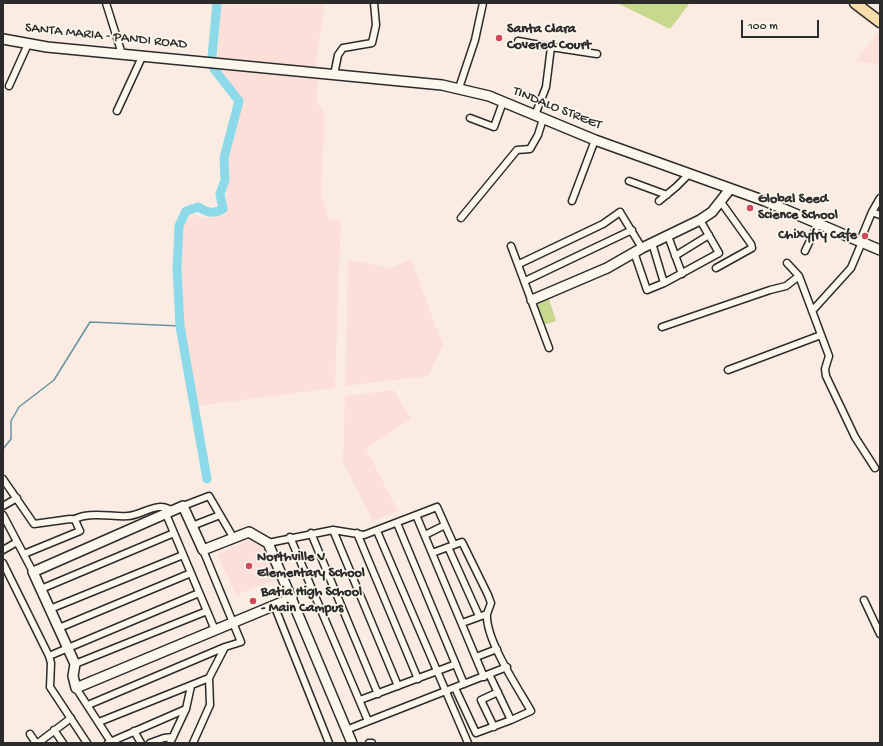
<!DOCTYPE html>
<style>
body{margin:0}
#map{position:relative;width:883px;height:746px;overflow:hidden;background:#fbece3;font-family:"Gochi Hand",sans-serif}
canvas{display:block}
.frame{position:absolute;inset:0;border:4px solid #2b2b2b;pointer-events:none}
.scale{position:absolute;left:741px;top:20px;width:78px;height:18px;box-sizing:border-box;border:2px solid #2b2b2b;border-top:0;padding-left:5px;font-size:12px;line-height:14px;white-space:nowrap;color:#2b2b2b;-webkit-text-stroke:3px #fbf7ec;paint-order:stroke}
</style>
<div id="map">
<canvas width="883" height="746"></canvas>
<div class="frame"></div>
<div class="scale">100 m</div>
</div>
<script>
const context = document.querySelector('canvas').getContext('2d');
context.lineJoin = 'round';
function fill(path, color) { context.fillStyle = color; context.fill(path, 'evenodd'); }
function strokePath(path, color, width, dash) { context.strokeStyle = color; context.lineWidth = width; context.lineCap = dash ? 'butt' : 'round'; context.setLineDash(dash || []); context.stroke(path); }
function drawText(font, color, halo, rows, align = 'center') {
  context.font = font + ' "Gochi Hand",sans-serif'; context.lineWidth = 3.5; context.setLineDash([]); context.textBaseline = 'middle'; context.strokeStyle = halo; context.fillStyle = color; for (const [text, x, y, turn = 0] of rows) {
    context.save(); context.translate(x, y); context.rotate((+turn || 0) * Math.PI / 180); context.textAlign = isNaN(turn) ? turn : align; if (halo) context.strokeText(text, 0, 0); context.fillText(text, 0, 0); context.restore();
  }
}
fill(new Path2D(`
 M220,3H325L315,69L218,58Z
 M879,31L880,64L855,62Z
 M219,68L318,77L317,101L325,116L321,194L329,219L341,220L335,388L197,406L181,322L183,227L192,213L202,218L226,215L228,161L242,102Z
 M348,260L391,268L411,260L443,345L428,376L345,386Z
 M394,390L411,419L366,449L398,511L373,521L343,462L345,396Z
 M254,537L268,547L281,578L236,595L217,555Z`), '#fcdfd8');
fill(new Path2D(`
 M617,3H690L670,29Z
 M549,299L556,321L544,325L536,303Z`), '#c7d98d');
strokePath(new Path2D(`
 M3,449L11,439V421L19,407L54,380L90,322L180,326`), '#65949d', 1.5);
strokePath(new Path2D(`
 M207,479L180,326L177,269L179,226L186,211L198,207C207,212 213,215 223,209L220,194L225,180L224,158L239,101L214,69L212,57L217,3`), '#8cdae9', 9);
const street = new Path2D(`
 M106,3L122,54
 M518,41L551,47L546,87L535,115
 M551,47L597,54
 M334,75L338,55L343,48L372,43L376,25L374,3
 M9,86L28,44
 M459,88L475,40L483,3
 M117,111L142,57
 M470,118L494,127L503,102
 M629,181L667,195
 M572,201L595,140
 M659,201L676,187L689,174
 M872,212L880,215
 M461,218L517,150L530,149L538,135L543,119
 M668,236L682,274
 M860,241L872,212L880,198
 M652,243L664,283
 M511,246L549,348
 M805,251L818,224
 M634,252L647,290L664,283L719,253L700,220
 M675,256L709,235
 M787,263L799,276L829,356L825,369L826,376L855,437L875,468
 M519,264L603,224L620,212L642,248
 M716,268L752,248L751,244L721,202
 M525,281L632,230
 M812,311L851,268L862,242
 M662,327L770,290L786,286L799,276
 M728,370L821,335
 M3,479L34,524L70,519C76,520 78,517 84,516C99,513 114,517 128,516C143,515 158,500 172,511
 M3,506L17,498
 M183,506L209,496L233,537
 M166,514L215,630
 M3,515L33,572
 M416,515L484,677
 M397,523L464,684
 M192,526L220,515
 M333,530L398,686
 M377,531L468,743
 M311,533L378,694
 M357,533L418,679
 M425,535L445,525
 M290,537L368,721
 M268,543L333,530L364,535L437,507L454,545
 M448,547L479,616
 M3,550L17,542
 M432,553L462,542L488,595L491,603L487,614L462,623
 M24,554L80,531L75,520
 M3,563L49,656L51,663L50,687L87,743
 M41,589L174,533
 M864,600L880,634
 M274,605L329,743
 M50,609L183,555
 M59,628L191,573
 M49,656L199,593
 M476,657L497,649
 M75,664L207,611
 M489,674L511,720
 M76,688L111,742
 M455,688L476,733L511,720L531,711C518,688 485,639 487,614
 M360,700L456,664
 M88,705L225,647
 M99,722L209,678
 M494,727L481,700L498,692
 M54,730L63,743
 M346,730L507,667
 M134,731L141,743
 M30,734L36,743
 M38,743L71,718
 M108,743L186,709
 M150,743L164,738L173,737
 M170,743L186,709L191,686
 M193,743L210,705L209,678L225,647L241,642L203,550
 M369,743H372`);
const secondary = new Path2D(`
 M3,39L47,47L442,85L489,96L595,140L765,201L880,250
 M532,300L607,268L642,248L700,220L712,212L730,189
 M292,598L76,688L73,676L75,664L33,572L183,506L203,550L249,532L268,543L352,743`);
const primary = new Path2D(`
 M855,3L880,22`);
strokePath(street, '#2b2b2b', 9);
strokePath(secondary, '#2b2b2b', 12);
strokePath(primary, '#2b2b2b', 13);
strokePath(street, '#fbf7ec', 6);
strokePath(secondary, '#fbf7ec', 9);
strokePath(primary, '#f9deab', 10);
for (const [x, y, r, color] of [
 [499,38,4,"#d1495b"],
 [750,208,4,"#d1495b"],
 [865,236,4,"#d1495b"],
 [249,566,4,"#d1495b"],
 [253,601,4,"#d1495b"]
]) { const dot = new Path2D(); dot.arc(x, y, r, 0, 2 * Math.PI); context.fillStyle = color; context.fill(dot); strokePath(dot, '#fbf7ec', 1.5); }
drawText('bold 14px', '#2b2b2b', '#fbf7ec', [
 ["Santa Clara",507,30],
 ["Covered Court",507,46],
 ["Global Seed",758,200],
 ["Science School",758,216],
 ["Chixyfry Cafe",857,236,"right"],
 ["Northville V",257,558],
 ["Elementary School",257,574],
 ["Batia High School",261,593],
 ["- Main Campus",261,609]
], 'left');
drawText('14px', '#2b2b2b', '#fbf7ec', [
 ["SANTA MARIA - PANDI ROAD",106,37,6],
 ["TINDALO STREET",557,109,22]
]);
</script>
